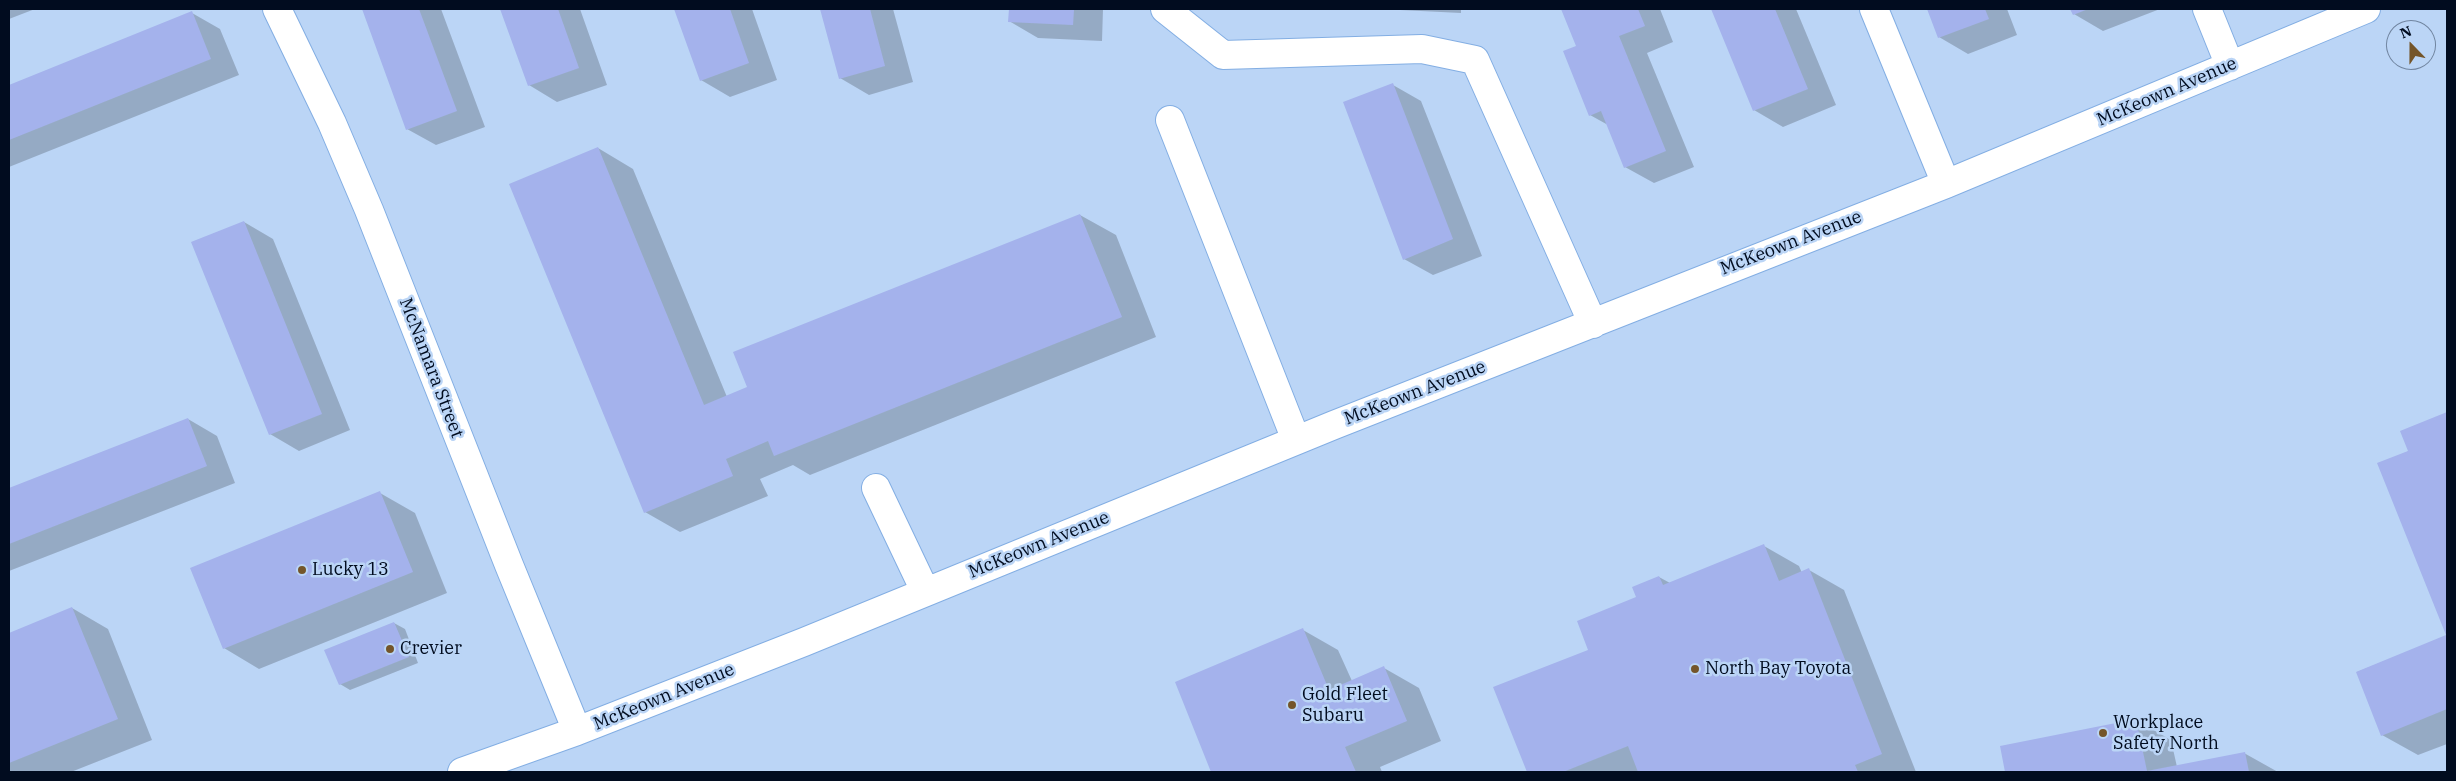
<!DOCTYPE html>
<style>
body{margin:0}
#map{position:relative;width:2456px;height:781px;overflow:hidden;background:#bbd5f6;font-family:"IBM Plex Serif",serif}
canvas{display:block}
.frame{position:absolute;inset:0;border:10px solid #010c1f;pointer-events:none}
.north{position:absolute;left:2386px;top:20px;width:50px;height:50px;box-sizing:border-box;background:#bbd5f6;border:1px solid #7185a0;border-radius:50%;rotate:338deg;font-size:14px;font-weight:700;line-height:20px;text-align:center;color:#010c1f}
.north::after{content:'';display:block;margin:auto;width:18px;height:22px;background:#74552a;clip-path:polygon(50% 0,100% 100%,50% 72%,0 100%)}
</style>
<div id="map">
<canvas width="2456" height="781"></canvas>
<div class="frame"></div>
<div class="north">N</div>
</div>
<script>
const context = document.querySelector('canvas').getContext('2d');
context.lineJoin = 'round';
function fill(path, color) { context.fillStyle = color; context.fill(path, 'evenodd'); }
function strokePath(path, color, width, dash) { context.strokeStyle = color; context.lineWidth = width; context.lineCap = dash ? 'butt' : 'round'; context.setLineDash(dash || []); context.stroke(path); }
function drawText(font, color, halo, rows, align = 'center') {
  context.font = font + ' "IBM Plex Serif",serif'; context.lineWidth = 5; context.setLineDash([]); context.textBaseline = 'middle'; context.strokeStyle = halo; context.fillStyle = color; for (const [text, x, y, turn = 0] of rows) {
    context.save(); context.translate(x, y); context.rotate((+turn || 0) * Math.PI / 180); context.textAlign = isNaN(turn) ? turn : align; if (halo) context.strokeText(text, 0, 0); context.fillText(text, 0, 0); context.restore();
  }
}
fill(new Path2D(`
 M9,9H35L9,19Z
 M363,9H441L485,127L436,145L407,129Z
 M501,9H580L607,85L557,102L529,85Z
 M675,9H752L777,80L730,97L701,80Z
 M821,9H893L913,82L869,95L840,78Z
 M1010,9H1103L1102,41L1038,38L1009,21Z
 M1380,9H1461V13Z
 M1562,9H1660L1673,42L1647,53L1694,167L1654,183L1625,167L1608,125L1590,115L1578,46Z
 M1712,9H1796L1836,105L1783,127L1754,110Z
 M1928,9H2007L2017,35L1968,54L1939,37Z
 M2072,9H2160L2103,31L2074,14Z
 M192,13L220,29L239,75L9,167V86Z
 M1393,85L1421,101L1482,256L1433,275L1404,259Z
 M598,148L633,169L727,397L749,388L1080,215L1116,235L1156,337L810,475L793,465L760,479L768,496L680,532L645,512Z
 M244,222L273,239L350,430L299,451L270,434Z
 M2447,413V634L2379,464L2409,451L2401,432Z
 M188,419L217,436L235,483L9,571V489Z
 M380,493L415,513L447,593L259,669L224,648Z
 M1764,546L1799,566L1802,573L1809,570L1844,590L1916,772H1528L1495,688L1590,650L1659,577L1670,583Z
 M72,608L108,629L152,740L71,772H9V634Z
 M394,623L405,629L418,663L350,690L340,684Z
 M1303,630L1338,650L1352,681L1384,668L1419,688L1441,741L1380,767L1382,772H1212L1177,683Z
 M2447,636V744L2418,755L2382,735L2357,672Z
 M2136,720L2171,740L2177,767L2244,753L2278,772H2006L2001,747Z`), '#0003');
fill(new Path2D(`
 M362,9H419L457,111L406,130Z
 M500,9H558L579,68L528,86Z
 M674,9H730L749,63L700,81Z
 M820,9H870L885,66L839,79Z
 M1009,9H1074L1073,25L1008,22Z
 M1561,9H1638L1645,26L1619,36L1666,151L1624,168L1601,111L1589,116L1563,51L1576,46Z
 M1711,9H1775L1808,89L1753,111Z
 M1927,9H1985L1989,19L1938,38Z
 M2070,9H2088L2073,15Z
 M192,11L211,59L9,140V85Z
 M1393,83L1453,239L1403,260L1343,102Z
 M598,147L704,405L747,387L733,352L1080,214L1122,317L774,456L768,441L726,459L733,476L644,513L509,184Z
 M244,221L322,414L269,435L191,242Z
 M2447,412V709L2381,736L2356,672L2446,635L2377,463L2408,451L2400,431Z
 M188,418L207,466L9,544V488Z
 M380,491L413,572L223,649L190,568Z
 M1764,544L1779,581L1809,568L1882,754L1855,765L1858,772H1638L1628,746L1563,772H1527L1493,687L1588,650L1577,621L1636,597L1632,587L1659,576L1663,585Z
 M72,607L118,719L9,763V633Z
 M394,622L409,657L339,685L324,650Z
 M1303,628L1329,690L1384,666L1407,721L1345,747L1356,772H1211L1175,682Z
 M2136,719L2147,771L2245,752L2249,772H2005L2000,746Z`), '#a4b2ec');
const minor = new Path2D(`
 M277,9L332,123L369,210L509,565L577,731
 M1165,9L1223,55L1422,49L1475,60L1593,324
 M1874,9L1946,184
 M2207,9L2230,66
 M1170,120L1296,440
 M876,488L925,591
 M462,772L577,731L804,642L1334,425L1946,184L2366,9`);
strokePath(minor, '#83aee3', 30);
strokePath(minor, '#fff', 28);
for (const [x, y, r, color] of [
 [302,570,5,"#74552a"],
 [390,649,5,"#74552a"],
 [1695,669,5,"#74552a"],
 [1292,705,5,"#74552a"],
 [2103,733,5,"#74552a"]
]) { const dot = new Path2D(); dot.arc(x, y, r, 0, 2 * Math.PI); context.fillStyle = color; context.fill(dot); strokePath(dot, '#bbd5f6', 2); }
drawText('18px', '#010c1f', '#bbd5f6', [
 ["McKeown Avenue",2167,92,-23],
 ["McKeown Avenue",1791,243,-21],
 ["McNamara Street",431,368,69],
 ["McKeown Avenue",1415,393,-21],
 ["McKeown Avenue",1039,545,-22],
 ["McKeown Avenue",664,697,-22]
]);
drawText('18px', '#010c1f', '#bbd5f6', [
 ["Lucky 13",312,570],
 ["Crevier",400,649],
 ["North Bay Toyota",1705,669],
 ["Gold Fleet",1302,695],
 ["Subaru",1302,716],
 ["Workplace",2113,723],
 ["Safety North",2113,744]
], 'left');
</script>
